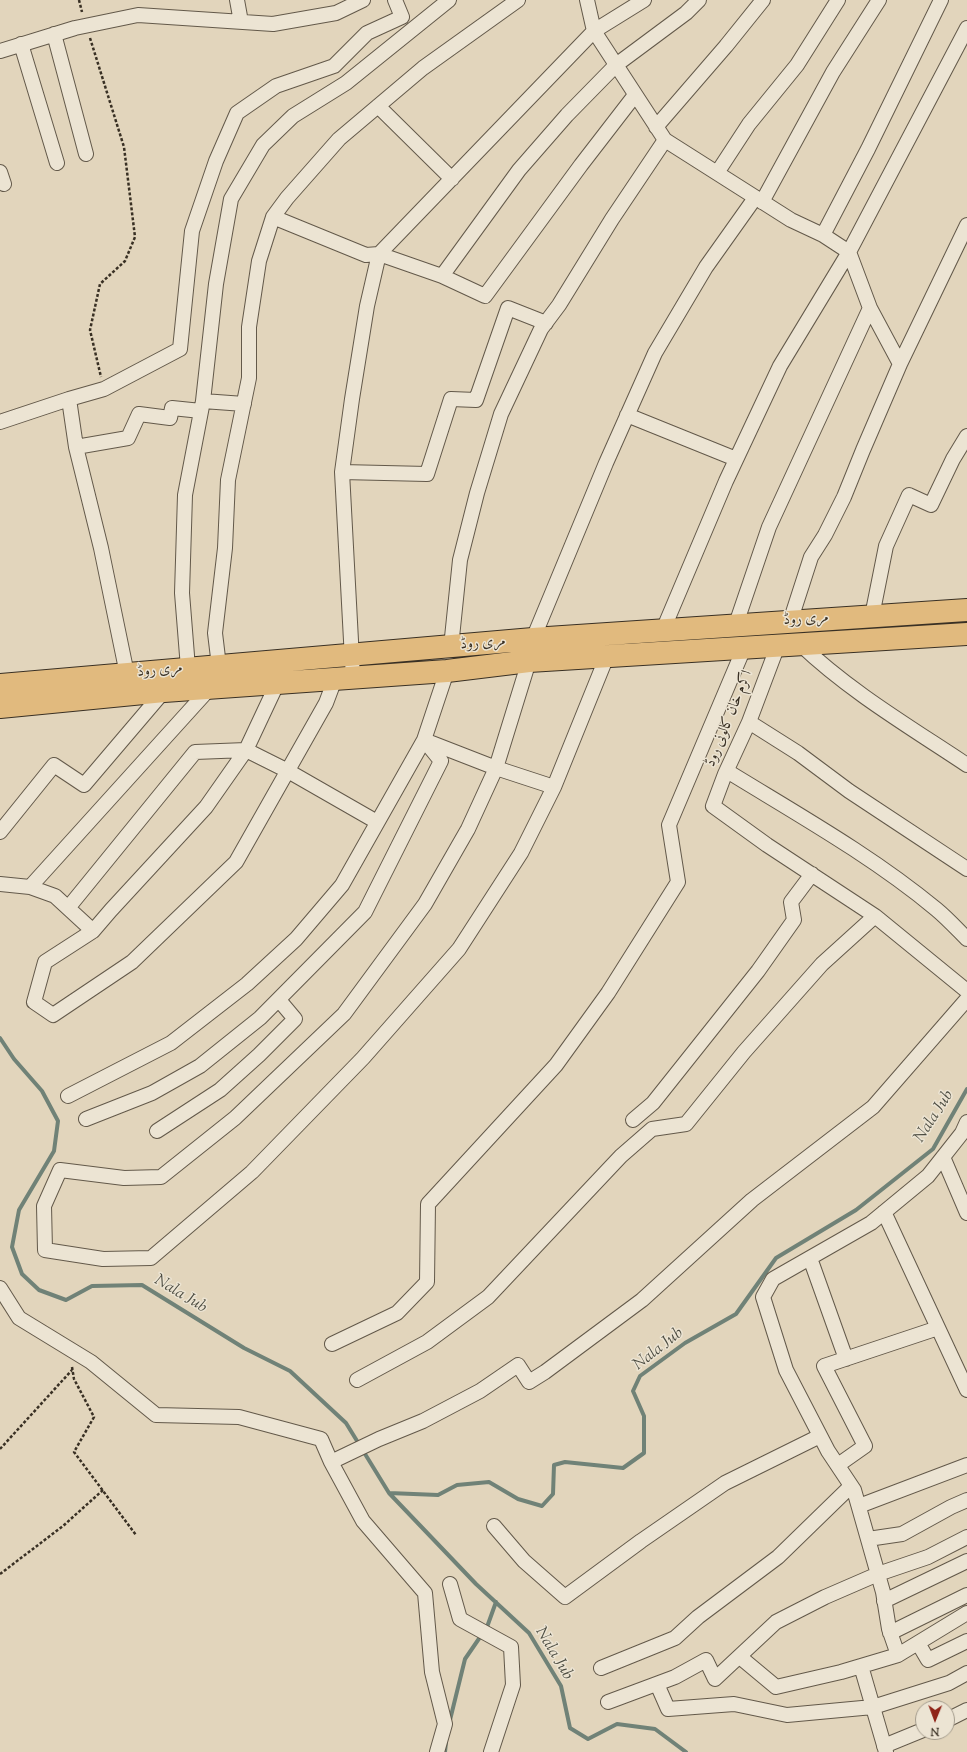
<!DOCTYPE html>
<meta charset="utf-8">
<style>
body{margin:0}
#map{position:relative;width:967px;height:1752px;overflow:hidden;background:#e2d5bc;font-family:"Sorts Mill Goudy",serif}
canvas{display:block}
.north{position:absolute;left:915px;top:1700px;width:40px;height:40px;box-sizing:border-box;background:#ece4d3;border:1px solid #a49c8d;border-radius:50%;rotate:181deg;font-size:11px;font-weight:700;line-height:16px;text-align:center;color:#393024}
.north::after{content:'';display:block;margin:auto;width:14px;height:18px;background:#8f2418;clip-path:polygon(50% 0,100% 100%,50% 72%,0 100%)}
</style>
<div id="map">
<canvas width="967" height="1752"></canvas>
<div class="north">N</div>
</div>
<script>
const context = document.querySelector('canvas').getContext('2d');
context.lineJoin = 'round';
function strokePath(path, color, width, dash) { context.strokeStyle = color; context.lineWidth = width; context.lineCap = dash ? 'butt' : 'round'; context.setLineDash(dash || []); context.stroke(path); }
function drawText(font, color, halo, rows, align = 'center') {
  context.font = font + ' "Sorts Mill Goudy",Amiri,serif'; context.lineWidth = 3; context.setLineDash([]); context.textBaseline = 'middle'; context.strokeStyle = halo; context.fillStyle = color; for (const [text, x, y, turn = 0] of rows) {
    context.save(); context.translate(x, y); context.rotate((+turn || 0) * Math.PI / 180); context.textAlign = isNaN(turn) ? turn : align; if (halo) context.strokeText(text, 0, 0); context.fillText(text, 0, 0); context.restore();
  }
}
strokePath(new Path2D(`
 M0,1038L14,1059L42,1091L58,1121L54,1151L19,1210L12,1247L22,1274L39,1290L66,1300L92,1286L142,1285L244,1348L290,1371L346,1423L389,1493L476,1584L529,1633L561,1686L570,1728L588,1739L617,1724L655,1729L686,1752
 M389,1493L438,1495L457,1485L489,1482L518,1499L542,1506L553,1494L554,1465L565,1462L623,1468L644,1453V1416L633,1391L640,1376L685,1343L736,1314L776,1258L856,1210L933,1149L967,1089
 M450,1720L465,1659L487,1627L496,1602
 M445,1752L446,1742`), '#708277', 4);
const minor = new Path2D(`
 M237,0L241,22
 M587,0L594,31L665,140L791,220L823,235L849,252L870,308L900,364
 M54,34L86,154
 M21,44L57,163
 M0,51L75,28L138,15L273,24L336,13L363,0
 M378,106L452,179
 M656,127L726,46L763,0
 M0,172L4,184
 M717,173L749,124L797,65L838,0
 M762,202L833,72L879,0
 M273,217L366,255L379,254L594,31L644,0
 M823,235L868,149L941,0
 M442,276L485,296L581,165L635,95
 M203,401L216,284L231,199L263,145L293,116L346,83L449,0
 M627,415L736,459
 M0,422L69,399
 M76,447L69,399L104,389L180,349L192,231L216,161L237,113L276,86L334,66L367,33L402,17L395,0
 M342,472L427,474L451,399L476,400L508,308L546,323
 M872,616L886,546L909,495L931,505L953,459L967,436
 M790,622L811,557L825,535L844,497L863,450L900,364L967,225
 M736,624L769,527L870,308
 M663,630L726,481L780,366L849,252L967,28
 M533,639L606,463L655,353L706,267L755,198
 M800,644C849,691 910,727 967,765
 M778,645L749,722L725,774L713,806L767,845L875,916L967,991
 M451,647L460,560L477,493L501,414L541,329L559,305L612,219L665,140
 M529,661L496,768L468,829L425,904L344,1014L235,1118L161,1177L124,1178L60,1170L44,1206L45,1250L103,1259L151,1258L252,1172L363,1058L459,949L521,853L554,787L607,656
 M219,666L215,633L225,548L228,480L249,378V327L259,261L273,217L287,198L339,139L423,68L518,0
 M188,668L182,593L185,495L203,401L244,404
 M127,674L101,548L76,447L128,438L139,414L170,418L172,408L201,411
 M353,678L342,472L352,399L367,306L379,254L442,276L519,170L567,115L616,65L686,13L699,0
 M749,722L798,753L849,791L967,869
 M727,771C797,814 872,856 936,909C947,918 957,929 967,939
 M0,832L54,765L84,785L164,691
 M0,884L30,887L55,896L93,931L45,962L34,1002L53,1015L132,962L236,862L326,703L335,679
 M30,887L210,688
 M68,908L195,752L246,750L277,684
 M93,931L111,910L206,807L246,750L288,771L377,822
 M68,1096L171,1043L247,984L296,939L342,885L424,740L496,768L554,787
 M86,1119L152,1093L200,1066L260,1018L365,912L441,761L424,740L447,671
 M633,1120L653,1103L758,971L794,920L791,902L812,874
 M157,1131L220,1090L259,1055L295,1019L279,1000
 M943,1157L967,1213
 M884,1212L967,1390
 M810,1258L846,1359
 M0,1288L19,1318L91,1362L156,1415L239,1417L321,1439L331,1462L363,1521L425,1593L432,1672L445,1724L437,1752
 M332,1344L397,1313L427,1282L428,1204L556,1065L608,993L678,882L669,825L744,648
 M357,1380L427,1342L488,1297L621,1156L652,1129L686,1124L744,1052L822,964L875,916
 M331,1462L379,1439L423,1421L480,1391L518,1365L529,1382L545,1372L642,1300L752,1200L873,1107L967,999
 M838,1465L865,1446L824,1366L938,1328
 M859,1506L967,1465
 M494,1526L524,1561L565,1597L641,1541L725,1483L820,1436
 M868,1539L902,1534L951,1507L967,1500
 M450,1584L460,1619L511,1647L513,1685L491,1752
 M884,1601L967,1561
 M890,1633L967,1595
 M918,1643L928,1660L967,1641
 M898,1655L889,1629L883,1592L854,1490L828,1451L786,1370L763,1297L773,1279L871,1223L928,1176L962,1133L967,1122
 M740,1657L776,1687L841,1672L898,1655L967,1613
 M861,1666L886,1752
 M601,1668L675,1638L698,1617L778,1557L851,1486
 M657,1684L668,1709L734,1704L787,1715L873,1707L949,1683L967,1673
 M608,1702L675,1677L706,1660L715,1679L776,1622L825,1597L878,1574L928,1557L967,1537
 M947,1720L967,1710
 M884,1746L923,1730`);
const primary = new Path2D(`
 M0,685L533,639L967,610
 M0,707L164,691L447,671L529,661L967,634`);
strokePath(minor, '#63594a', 16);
strokePath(primary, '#393024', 24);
strokePath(new Path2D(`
 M79,0L82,12
 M90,38L124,147L135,237L125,261L100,284L90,330L101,377
 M72,1367L74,1379L94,1417L74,1452L136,1535
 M0,1449L72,1370
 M0,1574L63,1526L103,1490`), '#393024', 2.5, [3, 2]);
strokePath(minor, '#ece4d3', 14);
strokePath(primary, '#e1ba7e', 22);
drawText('15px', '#393024', '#ece4d3', [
 ["مری روڈ",806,620,-4],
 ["مری روڈ",483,644,-5],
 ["مری روڈ",160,671,-6],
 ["اکرم خان کالونی روڈ",730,719,-68]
]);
drawText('italic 16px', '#4b4b40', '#ece4d3', [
 ["Nala Jub",935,1117,-57],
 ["Nala Jub",180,1295,31],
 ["Nala Jub",659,1350,-38],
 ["Nala Jub",553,1654,59]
]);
</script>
